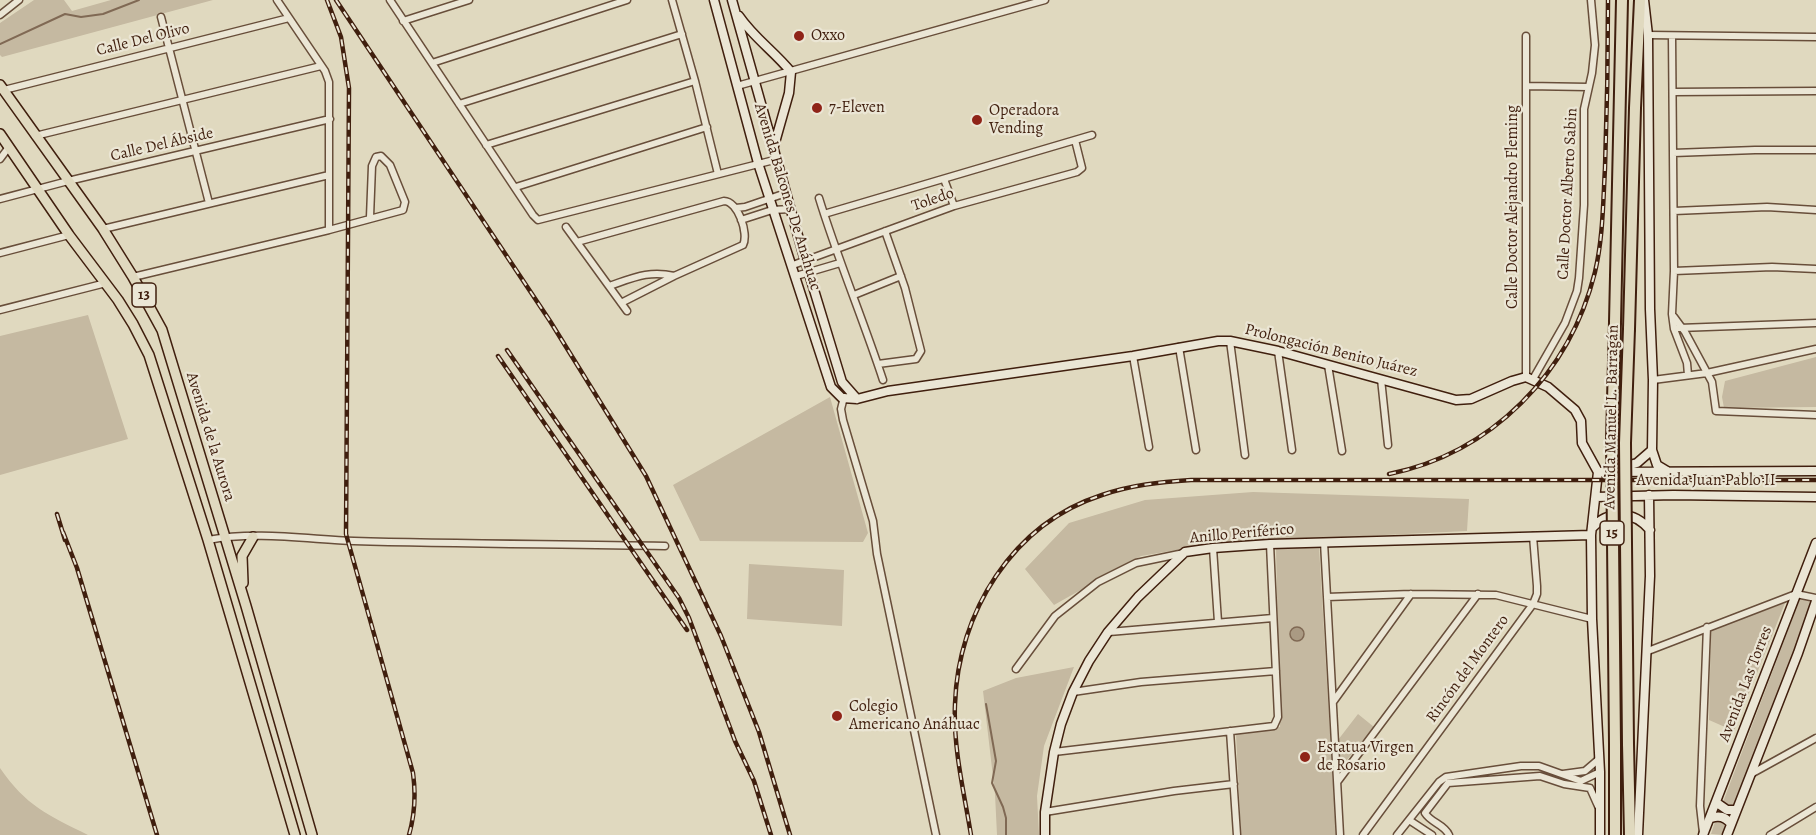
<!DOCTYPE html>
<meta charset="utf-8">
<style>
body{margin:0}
canvas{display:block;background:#e0d9bf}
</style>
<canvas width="1816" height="835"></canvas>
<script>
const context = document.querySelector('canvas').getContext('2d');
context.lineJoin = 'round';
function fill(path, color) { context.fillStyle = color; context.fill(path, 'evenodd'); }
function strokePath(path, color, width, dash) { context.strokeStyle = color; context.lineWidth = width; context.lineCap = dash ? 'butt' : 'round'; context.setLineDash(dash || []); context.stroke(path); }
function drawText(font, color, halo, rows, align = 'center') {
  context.font = font + ' Alegreya,serif'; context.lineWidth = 4.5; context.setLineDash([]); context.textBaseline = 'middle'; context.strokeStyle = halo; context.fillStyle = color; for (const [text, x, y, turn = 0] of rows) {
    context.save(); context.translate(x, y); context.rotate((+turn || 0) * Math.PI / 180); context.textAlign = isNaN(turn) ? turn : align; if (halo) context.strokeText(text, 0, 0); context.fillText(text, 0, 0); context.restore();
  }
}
fill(new Path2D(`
 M34,0H64L72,11L111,0H213L2,57L0,55V23Z
 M88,315L128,439L0,475V336Z
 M1816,357V407L1724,408L1722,397L1725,381Z
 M830,397L868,533L863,542L700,541L673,485Z
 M1253,492L1469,499L1467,531L1218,543L1141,556L1054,605L1025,569L1069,523L1145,500Z
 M1319,547L1336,835H1241L1236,734L1280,727L1276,549Z
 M749,564L844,570L842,626L747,619Z
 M1800,599L1813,601L1735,806L1731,808L1724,804L1723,802Z
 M1785,603L1734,731L1709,720L1711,630Z
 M1074,667L1044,746L1037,796L1039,835H997L995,794L983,691L1016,678Z
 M1358,714L1374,727L1341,767L1338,740Z
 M0,768C26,806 48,815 88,835H0Z
 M1716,819H1719L1726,824L1722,835L1711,834Z`), '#c5b9a1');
const water = new Path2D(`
 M1290 634a7 7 0 1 1 14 0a7 7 0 1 1-14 0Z`);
fill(water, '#aa9a83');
strokePath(water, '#806954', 1.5);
strokePath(new Path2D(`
 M0,44L65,14L81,17L103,14L139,0
 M986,704L996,761L992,783L1003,807L1006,818V835`), '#806954', 2);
const street = new Path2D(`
 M277,0L325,71L329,82V230
 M390,0L533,215L538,220L778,159
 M672,0L695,81L718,174
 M0,15L19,0
 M161,17L209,203
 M403,21L469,0
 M1648,35L1816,37
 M1672,36L1674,271L1672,314L1674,329L1687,363L1688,375
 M432,63L627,0
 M737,86L1045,0
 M1527,86L1588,87
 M4,90L289,18
 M1673,92L1816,91
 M459,104L682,34
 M35,136L321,66
 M486,145L695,81
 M1673,153L1755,150H1816
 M0,159L9,147
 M944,179L954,206
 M516,187L707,127
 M819,198C838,260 863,319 883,380
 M0,199L68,181L330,119
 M736,208L745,207L786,193
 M1674,211L1767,207L1816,210
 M824,214L1092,135
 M741,220L772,210L791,209
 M566,227L627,311
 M103,229L329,175
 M577,242L724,201C738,201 749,234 743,245L674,276L621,303
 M0,253L69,235
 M793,265L954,206L1077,172L1082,168L1075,140
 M1674,271L1772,267L1816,269
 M796,276L840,263
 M133,277L329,230L403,210L405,202L390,165L381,156L376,157L372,166L370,217
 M609,286C633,278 649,270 674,276
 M854,295L901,276
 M0,310L106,283
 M1674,317L1685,332L1712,382L1716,411L1816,415
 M1679,328L1816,323
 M1230,341L1245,455
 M1179,347L1196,450
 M1278,351L1292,450
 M1133,356L1149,447
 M878,364L916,359L921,351L905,288L885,231
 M1328,365L1342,451
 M1526,377V36
 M1381,379L1388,445
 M1533,379L1565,323L1577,291L1579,278L1584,205V109L1592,73L1595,45L1591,0
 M1653,380L1707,373L1816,349
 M844,397L841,409L843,420L873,521L877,554L936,835
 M208,540C255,531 306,539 354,541C457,544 561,544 665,546
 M1324,542L1340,835
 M1213,548L1218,622
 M1327,597L1411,594L1496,595L1592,619
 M1109,632L1273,618
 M1648,651L1796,594L1816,598
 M1016,669L1055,616L1098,582L1136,563L1184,553
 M1073,692L1141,682L1276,671
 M1333,702L1411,594
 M1230,731L1237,835
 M1054,752L1274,726L1278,717L1270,544
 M1563,774L1585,771L1599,759
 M1751,774L1816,738
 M1338,781L1478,594
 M1045,812L1174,791L1234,784
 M1409,820L1432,835
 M1703,833L1700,806L1707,627
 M1363,835L1533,604L1537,594V586L1533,536
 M1397,835L1439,782L1446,777L1521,766H1539L1581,781L1600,772
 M1449,835C1444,824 1431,823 1425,813L1448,783L1540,776L1564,784L1590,788L1598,806
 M1770,835L1816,807`);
const secondary = new Path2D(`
 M714,0L758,163L831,387L842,398L857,399L888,391L1133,356L1218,341H1230L1278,351L1456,400L1471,399L1512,381L1526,377L1548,387L1575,410L1581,421L1582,443L1598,472L1591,535L1592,619L1600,772V835
 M732,0L804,257L842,382L857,399
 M1644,0L1648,35L1650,309L1653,380L1652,450L1657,465L1667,471
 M739,16C754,38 775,52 791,72L789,93L774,146
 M1622,467L1637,463L1652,450
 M1598,472L1816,471
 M1596,497L1673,495L1816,497
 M1592,528C1609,509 1634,511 1650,530
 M1717,803L1727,810H1736
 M1711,818C1719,815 1726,817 1731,824
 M1045,835V812L1054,752L1061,724L1073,692L1089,661L1108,632L1138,597L1185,552L1213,548L1270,544L1591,535
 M1638,835L1650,576L1649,495
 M1703,835L1816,543
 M1727,835L1798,653L1816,601`);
const primary = new Path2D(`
 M0,85L103,229L133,277L162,330L246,606L312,835
 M0,134L69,235L118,300L133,324L149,355L208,540L295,835
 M243,583L242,556L253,537`);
const highway = new Path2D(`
 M1615,322L1622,0
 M1629,329L1635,108L1640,0
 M1628,744L1630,835
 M1615,835V744`);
strokePath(street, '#684e3a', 9);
strokePath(secondary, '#401f0e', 11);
strokePath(primary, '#401f0e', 12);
strokePath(highway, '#401f0e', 14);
strokePath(street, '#ebe6d5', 6);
strokePath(secondary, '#ebe6d5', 8);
strokePath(primary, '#e0d9bf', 9);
strokePath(highway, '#e0d9bf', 10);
const rail = new Path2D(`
 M327,0L341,37L349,88L346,534L413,773C416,795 415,814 409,835
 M336,0L550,321L646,476L721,636L759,732L790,835
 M507,350L679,598L689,618L735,741L754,781L771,835
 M498,356L687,630
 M1389,474C1492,453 1570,373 1595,272C1603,238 1603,203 1605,168C1607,112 1608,56 1608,0
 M57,514L65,540
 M63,532L77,568L157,835
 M971,835C964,792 953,748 955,704C958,613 1012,524 1102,495C1131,485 1160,482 1191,480H1816`);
strokePath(rail, '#401f0e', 4.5);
strokePath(rail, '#ebe6d5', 2, [7]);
const highwayBridge = new Path2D(`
 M1615,322L1612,440L1615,744
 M1628,744L1625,443L1629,329`);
strokePath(highwayBridge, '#401f0e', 14, []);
strokePath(highwayBridge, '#e0d9bf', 10);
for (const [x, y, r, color] of [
 [799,36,6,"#8f2418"],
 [817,108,6,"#8f2418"],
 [977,120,6,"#8f2418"],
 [837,716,6,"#8f2418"],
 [1305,757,6,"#8f2418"]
]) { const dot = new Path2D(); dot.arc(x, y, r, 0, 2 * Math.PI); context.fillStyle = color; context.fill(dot); strokePath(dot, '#ebe6d5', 2); }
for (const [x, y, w] of [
 [144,295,24],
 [1612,533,24]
]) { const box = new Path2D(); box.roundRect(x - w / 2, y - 12, w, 24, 4.5); context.fillStyle = '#ebe6d5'; context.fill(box); strokePath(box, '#401f0e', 1.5); }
drawText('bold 15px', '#401f0e', null, [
 ["13",144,295],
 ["15",1612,533]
]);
drawText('16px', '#401f0e', '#ebe6d5', [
 ["Oxxo",811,36],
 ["7-Eleven",829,108],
 ["Operadora",989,111],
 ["Vending",989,129],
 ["Colegio",849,707],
 ["Americano Anáhuac",849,725],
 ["Estatua Virgen",1317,748],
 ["de Rosario",1317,766]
], 'left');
drawText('16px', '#401f0e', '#ebe6d5', [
 ["Calle Del Olivo",143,40,-14],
 ["Calle Del Ábside",162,145,-13],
 ["Calle Doctor Alberto Sabin",1568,194,-87],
 ["Avenida Balcones De Anáhuac",787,197,73],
 ["Toledo",933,200,-19],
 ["Calle Doctor Alejandro Fleming",1513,207,-90],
 ["Prolongación Benito Juárez",1331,351,14],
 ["Avenida Manuel L. Barragán",1612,417,-89],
 ["Avenida de la Aurora",210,437,73],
 ["Avenida Juan Pablo II",1706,481],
 ["Anillo Periférico",1242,534,-5],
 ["Rincón del Montero",1468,669,-54],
 ["Avenida Las Torres",1746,684,-69]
]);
</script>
